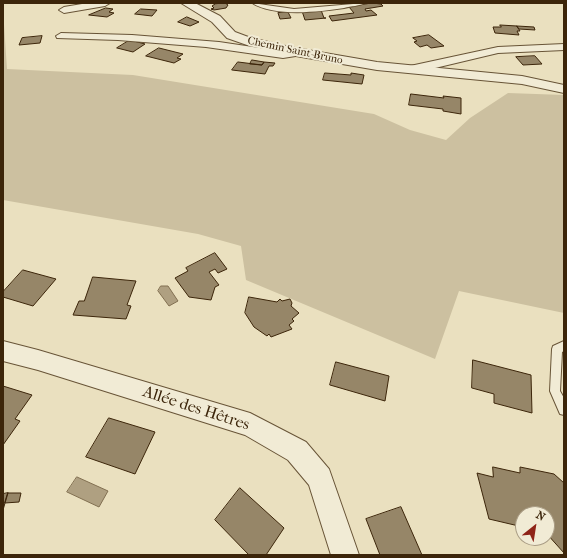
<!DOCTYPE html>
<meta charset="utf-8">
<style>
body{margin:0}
#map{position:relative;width:567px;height:558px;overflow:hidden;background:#eae0bf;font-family:"IM FELL French Canon",serif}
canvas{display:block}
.frame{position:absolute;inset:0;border:4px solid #3c250a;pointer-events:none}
.north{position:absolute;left:515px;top:506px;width:40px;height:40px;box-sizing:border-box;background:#f1ebd5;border:1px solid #a99c84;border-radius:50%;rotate:30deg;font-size:11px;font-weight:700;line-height:16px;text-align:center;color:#3c250a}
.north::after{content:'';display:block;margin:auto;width:14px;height:18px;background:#8f2418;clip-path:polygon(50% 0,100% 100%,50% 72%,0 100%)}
</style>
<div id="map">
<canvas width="567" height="558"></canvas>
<div class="frame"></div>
<div class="north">N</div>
</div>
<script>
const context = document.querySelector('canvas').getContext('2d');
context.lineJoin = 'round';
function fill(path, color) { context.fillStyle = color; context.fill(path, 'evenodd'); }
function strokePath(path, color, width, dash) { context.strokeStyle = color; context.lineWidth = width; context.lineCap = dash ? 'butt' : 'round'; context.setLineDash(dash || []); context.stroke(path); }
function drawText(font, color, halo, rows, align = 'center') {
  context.font = font + ' "IM FELL French Canon",serif'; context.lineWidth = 4; context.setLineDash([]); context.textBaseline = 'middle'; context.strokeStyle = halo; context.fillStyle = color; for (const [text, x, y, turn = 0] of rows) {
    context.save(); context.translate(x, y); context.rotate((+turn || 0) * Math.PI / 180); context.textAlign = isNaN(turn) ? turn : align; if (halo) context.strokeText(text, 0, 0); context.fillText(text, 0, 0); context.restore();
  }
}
fill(new Path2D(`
 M3,9L7,69L133,75L374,114L410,130L446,140L470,118L508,93L564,95V313L459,291L435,359L246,280L241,246L198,234L3,200Z`), '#ccc0a0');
const water = new Path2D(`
 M161,286H168L178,301L169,306L158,291Z
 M77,477L108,491L99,507L67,492Z`);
fill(water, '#afa081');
strokePath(water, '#816f51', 1);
const building = new Path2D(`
 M225,3L228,5L226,8L214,10L211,9L214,8L212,6L215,4Z
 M372,3L381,4L383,6L365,9L366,11L371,10L377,15L332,21L329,16L354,13L349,7Z
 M106,8L113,9L109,12L114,13L107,17L89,15Z
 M141,9L157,10L152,16L135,14Z
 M321,10L324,18H326L305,20L302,11Z
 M288,12L291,18L280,19L278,13Z
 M187,17L199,22L190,26L178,22Z
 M500,25L517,26L520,31H517L519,35L495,33L493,27H501Z
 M517,26L534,27L535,30L519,29Z
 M429,35L444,46L431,48L427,45L420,47L414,42L417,41L413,38Z
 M42,36L40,43L19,45L22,38Z
 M130,40L145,44L133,52L117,48Z
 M159,48L183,54L177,58L181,59L174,63L146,56Z
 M535,56L542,64L523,65L516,57Z
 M252,60L264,62L262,65L250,64Z
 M238,62L262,65L264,62L275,63L273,66H269L265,74L232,70Z
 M325,73L351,75V73L364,75L362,84L323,80Z
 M411,94L444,98L443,96L461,98V114L443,111V109L409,105Z
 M215,253L227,269L218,273L215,269L209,272L219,285L215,287L211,300L189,297L175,278L188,271L186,268Z
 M23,270L56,279L33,306L3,297V292Z
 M93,277L136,281L127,305L131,306L126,319L73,315L79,301H84Z
 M249,297L277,302L280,299L282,301L290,299L292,303L291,306L299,313L292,319L294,321L289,325L292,329L271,337L269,334L267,336L254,327L245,313Z
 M473,360L531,375L532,413L494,403V394L472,388Z
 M336,362L389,376L385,401L330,385Z
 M3,386L32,395L15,419L20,421L3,445Z
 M109,418L155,432L135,474L86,457Z
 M493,467L520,473V467L554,474L564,483V553L547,534V514H523V527L489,519L477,473L493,477Z
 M240,488L284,528L266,555H249L215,520Z
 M8,493H21L19,502L5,503Z
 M8,493L5,503L3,510V494Z
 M401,507L422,555H380L366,519Z`);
fill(building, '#968668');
strokePath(building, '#3c250a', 1);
const service = new Path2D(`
 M252,3L294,9L365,3C360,6 351,6 344,8C318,12 275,17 252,3Z
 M564,341V351L562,352L560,391L564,398V415L560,414L550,391L552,349L553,346Z`);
const minor = new Path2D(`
 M88,3H110L105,6L64,13L59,10L64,7Z
 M61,33L132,35L219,42L273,50L302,51L304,53L302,55L283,58L206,47L118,40L57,38L56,36Z
 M564,44V50L498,53L414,73L410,72L408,69L410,66L498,47Z
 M3,341L38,350L250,413L306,442L329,469L359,555H331L309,485L288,460L245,435L38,370L3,361Z`);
const tertiary = new Path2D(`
 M181,3H195L220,16L235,32L251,38L290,47L377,62L522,76L564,85V93L522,84L377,70L290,55L247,45L227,38L212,22Z`);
strokePath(service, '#685437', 2);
strokePath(minor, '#685437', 2);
strokePath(tertiary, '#685437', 2);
fill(service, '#f1ebd5');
fill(minor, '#f1ebd5');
fill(tertiary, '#f1ebd5');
drawText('11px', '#3c250a', '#f1ebd5', [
 ["Chemin Saint-Bruno",295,51,12]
]);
drawText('16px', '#3c250a', '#f1ebd5', [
 ["Allée des Hêtres",196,409,18]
]);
</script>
